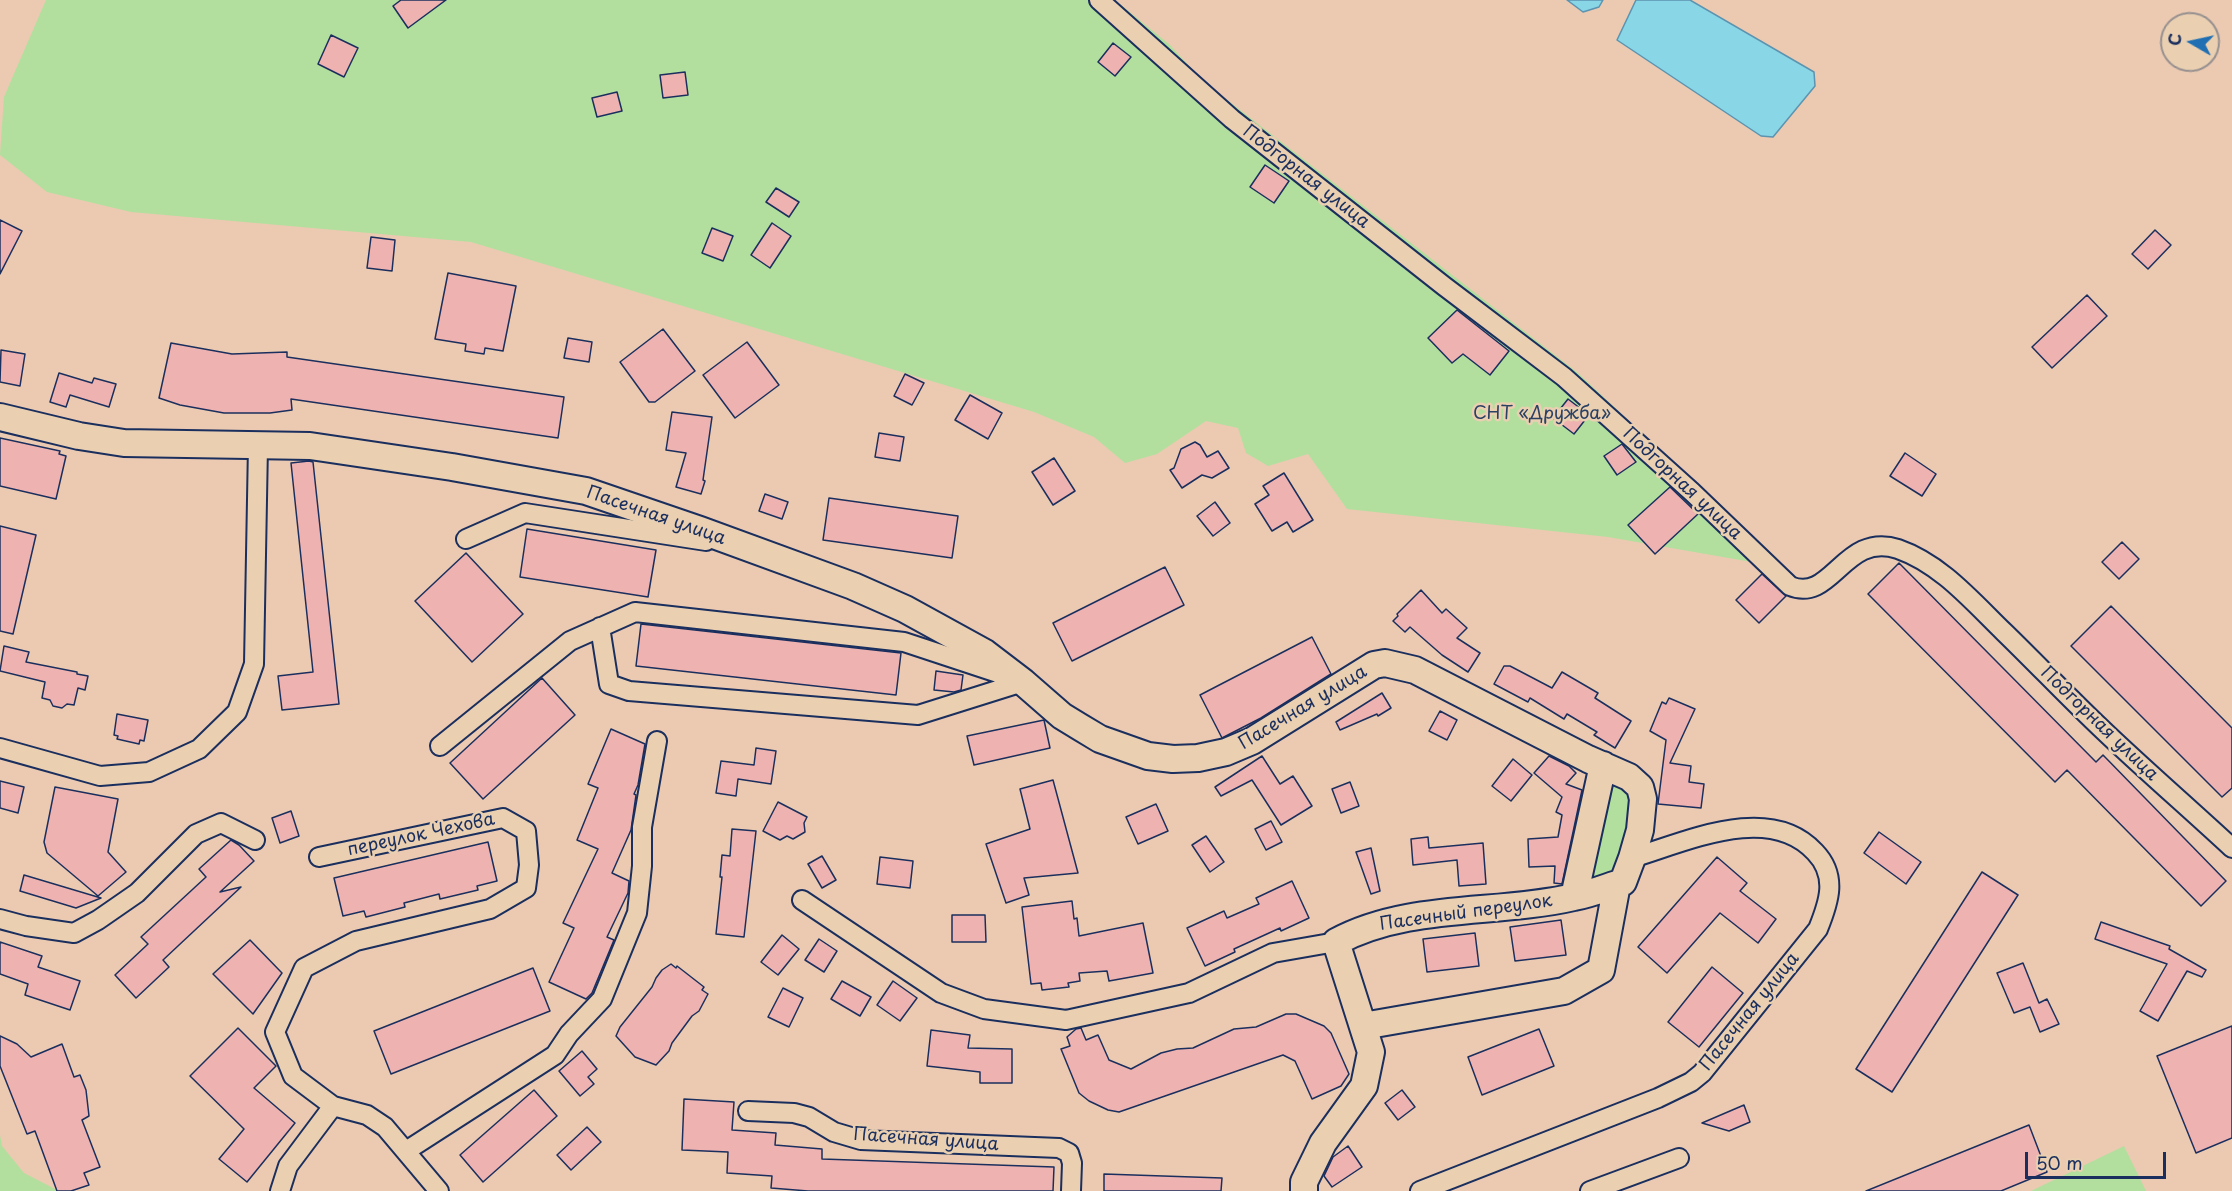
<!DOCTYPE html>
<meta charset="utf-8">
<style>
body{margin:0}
#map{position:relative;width:2232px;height:1191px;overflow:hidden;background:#ebcab1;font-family:"Playpen Sans",sans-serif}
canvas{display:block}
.north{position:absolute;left:2160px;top:12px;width:60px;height:60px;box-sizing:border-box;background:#ead0b1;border:2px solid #979090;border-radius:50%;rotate:279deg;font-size:16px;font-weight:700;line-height:24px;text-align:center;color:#1b2f5e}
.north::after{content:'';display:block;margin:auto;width:21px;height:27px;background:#1f6fb2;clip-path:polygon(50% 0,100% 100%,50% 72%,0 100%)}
.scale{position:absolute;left:2025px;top:1152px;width:141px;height:27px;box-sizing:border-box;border:3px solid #1b2f5e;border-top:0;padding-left:8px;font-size:18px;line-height:21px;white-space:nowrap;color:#1b2f5e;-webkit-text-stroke:4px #ead0b1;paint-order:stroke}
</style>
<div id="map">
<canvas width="2232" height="1191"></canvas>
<div class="north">С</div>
<div class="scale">50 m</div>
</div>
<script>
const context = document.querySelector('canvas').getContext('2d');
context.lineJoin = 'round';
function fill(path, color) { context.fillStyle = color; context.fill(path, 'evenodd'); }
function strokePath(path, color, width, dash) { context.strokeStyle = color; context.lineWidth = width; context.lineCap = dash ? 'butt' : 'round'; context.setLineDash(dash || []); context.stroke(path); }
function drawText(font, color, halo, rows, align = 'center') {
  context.font = font + ' "Playpen Sans",sans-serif'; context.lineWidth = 5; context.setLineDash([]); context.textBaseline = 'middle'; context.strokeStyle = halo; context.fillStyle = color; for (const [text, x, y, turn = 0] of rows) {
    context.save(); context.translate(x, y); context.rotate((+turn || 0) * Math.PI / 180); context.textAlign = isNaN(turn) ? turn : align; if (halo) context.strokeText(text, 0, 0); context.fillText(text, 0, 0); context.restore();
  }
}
fill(new Path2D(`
 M46,0H1115L1170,45L1203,81L1578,373L1786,568L1608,537L1347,509L1308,454L1268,466L1246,453L1238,428L1206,421L1157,454L1125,463L1094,437L1034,412L471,242L131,212L47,192L0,155L4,97Z
 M1608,781H1623L1635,804L1614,874L1593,882Z
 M0,1135L2,1146L24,1173L59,1191H0Z
 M2124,1146L2146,1191H2031Z`), '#b2df9e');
const water = new Path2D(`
 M1567,0H1603L1599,7L1583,12Z
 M1636,0H1690L1814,72L1815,86L1773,137L1761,136L1617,40Z`);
fill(water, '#88d6e6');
strokePath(water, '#5c93b0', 1.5);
const building = new Path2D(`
 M401,0H446L408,28L393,6Z
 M331,35L358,48L344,77L318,64Z
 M1113,43L1131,57L1115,76L1098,62Z
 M685,72L688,95L663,98L660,75Z
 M617,92L622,111L597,117L592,98Z
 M1265,165L1289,181L1274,203L1250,187Z
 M776,188L799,202L789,217L766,202Z
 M0,220L22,231L0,274Z
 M772,223L791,236L770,268L751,255Z
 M712,228L733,236L723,261L702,253Z
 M2155,230L2171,245L2148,269L2132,254Z
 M371,237L395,240L392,271L367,268Z
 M448,273L516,286L503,351L485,348L484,354L465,351L466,344L435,339Z
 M2087,295L2107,316L2052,368L2032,347Z
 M1457,310L1509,351L1490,375L1463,354L1452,363L1428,338Z
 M663,329L695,371L655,402H649L620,362Z
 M568,338L592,342L589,362L564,358Z
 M747,342L779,385L735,418L703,375Z
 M171,343L232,354L287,352V357L564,397L558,438L291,399L292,410L270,413H224L180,405L159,398Z
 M1,350L25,354L20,386L0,382Z
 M59,373L92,383L94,378L116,384L109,407L70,395L66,407L50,402Z
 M905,374L924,383L912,405L894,396Z
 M970,395L1002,413L988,439L955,420Z
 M1568,399L1589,415L1574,434L1553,418Z
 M672,412L712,417L703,480L705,481L701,494L676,487L686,453L666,450Z
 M879,433L904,437L900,461L875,457Z
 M0,438L60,451L59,454L66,456L56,499L0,486Z
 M1195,442L1200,445L1207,457L1218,451L1229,468L1212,478L1202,475L1182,488L1170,470L1174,468L1181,449Z
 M1622,444L1636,462L1617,475L1604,456Z
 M1905,453L1936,474L1922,496L1890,476Z
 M1054,458L1075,491L1053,505L1032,472Z
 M309,461L313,462L339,704L282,710L278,676L313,672L291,463Z
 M1284,473L1313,520L1293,532L1287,522L1272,531L1255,504L1269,495L1263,486Z
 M1670,487L1698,514L1655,554L1628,525Z
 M765,494L788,502L782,519L759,511Z
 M829,498L958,516L952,558L823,540Z
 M1215,502L1230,523L1213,536L1197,516Z
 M0,526L36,535L13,634L0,631Z
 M527,529L656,550L648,597L520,577Z
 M2122,542L2139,559L2119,579L2102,562Z
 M466,553L523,614L472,662L415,601Z
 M1899,563L2096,762L2103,755L2226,881L2201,906L2067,770L2055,782L1868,594Z
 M1165,567L1184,605L1072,661L1053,623Z
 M1762,574L1786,596L1759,623L1736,600Z
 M1421,590L1442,613L1446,609L1467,628L1457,638L1480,653L1468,672L1442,655L1410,627L1405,632L1393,621L1398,616L1397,614Z
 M2111,606L2232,728V788L2222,797L2071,646Z
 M641,624L901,653L896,695L636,666Z
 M1312,637L1331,674L1261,718L1222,738L1200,695Z
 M4,646L29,652L26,662L77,672V674L88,676L85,690L78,688L74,705L67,704L62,708L53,706L50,700L42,698L45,682L0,671Z
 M1504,666H1510L1552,688L1562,672L1598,693L1595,698L1631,721L1615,748L1594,735L1597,732L1567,714L1564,719L1530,698L1528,702L1494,684Z
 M936,671L963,675L961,690L954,692L934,690Z
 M542,678L575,715L483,799L450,763Z
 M1382,693L1391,708L1378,716L1377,714L1340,730L1336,722Z
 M1669,698L1695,709L1670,763L1691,766L1689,782L1704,784L1701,808L1658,804L1666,740L1650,731L1662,702L1666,704Z
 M1440,711L1457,720L1447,740L1429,731Z
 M117,714L148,720L144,741L140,740L139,744L117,739L118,736L114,735Z
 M1044,720L1050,748L974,765L967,736Z
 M611,729L645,744L638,785L634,794L636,795L631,830L612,873L629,881L628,893L607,937L614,940L592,993L586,999L549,982L574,928L563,923L598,849L577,840L598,788L588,784Z
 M756,748L776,751L771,784L738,779L736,796L716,793L721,761L754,765Z
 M1262,756L1280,784L1293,776L1312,806L1281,825L1252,780L1221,796L1215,787Z
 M1549,756L1569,766L1576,773L1566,784L1582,790L1562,884L1554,883L1555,866L1529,867L1528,839L1558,837L1562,815L1556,812L1562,797L1534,773Z
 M1513,759L1532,775L1511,801L1492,786Z
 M1053,780L1078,873L1024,878L1029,895L1006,903L986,844L1030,829L1020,789Z
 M0,781L24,787L18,813L0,808Z
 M1350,782L1359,806L1341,813L1332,789Z
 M55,787L118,799L108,852L126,872L98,896L47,853L44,842Z
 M778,802L807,817L804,823L805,832L793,839L787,836L780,840L763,831Z
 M1156,804L1168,831L1138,844L1126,817Z
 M291,811L299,836L280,843L272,818Z
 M1271,821L1282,842L1266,850L1255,829Z
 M732,829L756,831L744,937L716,934L722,877H720L722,855L730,856Z
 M1879,832L1921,862L1906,884L1864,853Z
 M1206,836L1224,862L1210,872L1192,845Z
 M1428,837L1429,848L1483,843L1486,884L1459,886L1457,860L1413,865L1411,839Z
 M231,840L239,845L254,861L220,892L241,887L163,960L169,967L136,998L115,975L148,944L141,937L206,877L199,869Z
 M488,842L497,881L477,886L478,890L440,899L439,894L404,903L405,907L366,917L364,911L343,916L334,878Z
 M1371,848L1380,891L1371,894L1356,852Z
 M822,856L836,880L822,888L808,864Z
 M880,857L913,861L910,888L877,884Z
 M1717,857L1747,883L1740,891L1776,919L1758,943L1720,913L1667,973L1638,947Z
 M1982,872L2018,895L1892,1092L1856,1069Z
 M24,875L101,898L76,908L20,891Z
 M1292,881L1309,918L1281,931L1280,928L1234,949L1235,952L1205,966L1187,928L1224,911L1227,918L1259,904L1256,898Z
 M1072,901L1074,919L1077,918L1079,936L1143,923L1153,973L1109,981L1107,971L1079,973L1080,981L1068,983L1069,987L1042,990L1041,983L1031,984L1022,907Z
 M952,915H985L986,942H952Z
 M1561,920L1566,955L1515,961L1510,927Z
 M2101,922L2170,946L2169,949L2206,970L2202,977L2187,971L2158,1021L2140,1011L2167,964L2095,939Z
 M1475,933L1479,966L1427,972L1423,939Z
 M782,935L799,949L778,975L761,962Z
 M819,939L837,951L824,972L805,960Z
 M250,940L282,973L253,1014L213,974Z
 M0,942L42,956L38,967L80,981L70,1010L25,995L28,984L0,974Z
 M2023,963L2039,1003L2047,999L2059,1024L2040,1032L2030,1007L2014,1013L1997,973Z
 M671,964L676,968L677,966L704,987L702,990L708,994L699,1011L692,1016L672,1043L669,1051L656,1065L635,1057L616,1036L620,1027L652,987L656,978L662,970Z
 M1712,967L1743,993L1699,1047L1668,1022Z
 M533,968L550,1011L391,1074L374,1031Z
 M842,981L871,997L860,1016L831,999Z
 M893,981L917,998L900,1021L877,1005Z
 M783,988L803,998L789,1027L768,1017Z
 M1286,1014H1296L1324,1026L1331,1033L1349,1074L1341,1086L1312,1099L1295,1061L1283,1055L1119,1112L1108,1110L1089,1101L1079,1093L1061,1049L1070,1046L1067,1037L1076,1029L1081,1028L1086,1040L1098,1035L1109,1060L1131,1069L1161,1053L1177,1049L1193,1048L1234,1029L1256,1027Z
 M2232,1026V1138L2196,1153L2157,1056Z
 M238,1028L276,1066L254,1088L295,1123L247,1182L219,1159L244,1129L190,1076Z
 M1539,1029L1554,1066L1482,1095L1468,1057Z
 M931,1030L970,1035L968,1048L1012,1049V1083H980V1072L927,1066Z
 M0,1036L17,1044L31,1057L62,1044L74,1077L80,1075L86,1090L89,1116L82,1120L100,1167L84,1173L89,1185L71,1191H57L35,1131L27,1134L0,1066Z
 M582,1051L597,1069L588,1077L594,1084L580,1096L559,1071Z
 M534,1090L557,1116L483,1182L460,1155Z
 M1402,1090L1415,1107L1398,1120L1385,1103Z
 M684,1099L734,1102L732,1130L776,1133L775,1145L822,1149V1159L1054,1167L1053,1191H808L771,1188L772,1176L727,1173L728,1152L682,1150Z
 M1744,1105L1750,1122L1729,1131L1702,1123Z
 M2029,1125L2047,1172L2001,1191H1866Z
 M587,1127L601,1142L571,1170L557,1155Z
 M1348,1146L1362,1167L1332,1187L1324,1176L1333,1157Z
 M1104,1174L1222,1178L1221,1191H1104Z`);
fill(building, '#eeb2b0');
strokePath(building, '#1b2f5e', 1.5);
const street = new Path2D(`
 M1099,0L1232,119L1444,286L1564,377L1692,492L1790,586C1832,604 1844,531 1898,549C1941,564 1972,601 2004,632C2038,665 2070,699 2104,731C2146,771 2190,809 2232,848
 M466,539L525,513L706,541
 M600,627L609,684L629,691L918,715L1023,682
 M440,746L570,641L635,612L904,642L1007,676
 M0,748L100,776L149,772L199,749L237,712L254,664L258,445
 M319,857L503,818L526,831L529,865L526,888L490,909L356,941L304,968L275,1032L293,1076L333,1106L367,1115L385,1127L439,1191
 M802,900L941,993L984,1009L1066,1020L1189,993L1273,953L1336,942
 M0,919L26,926L74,933L98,920L137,893L196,834L221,823L255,840
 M748,1111L794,1113L809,1117L834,1132L861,1140L1059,1148L1069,1153L1072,1163L1071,1191
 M406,1151L555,1055L569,1034L602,999L637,913L642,866V827L657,741
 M280,1191L288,1166L333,1106
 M1420,1191L1658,1098L1691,1082L1702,1073L1818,929C1829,902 1838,876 1815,852C1769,802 1686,842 1632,858
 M1590,1191L1679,1158`);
const secondary = new Path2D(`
 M0,417L79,436L124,443L310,446L452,467L586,491L700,530L853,586L905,609L985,653L1023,682L1062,716L1080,727L1100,739L1148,756L1173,759L1198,758L1226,752L1252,741L1374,665L1385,663L1415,670L1588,759L1629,777L1640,787L1643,799L1640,830L1632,858L1623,882C1607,887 1591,894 1574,897C1496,915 1408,903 1336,942L1371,1052L1364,1086L1323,1143L1304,1182V1191
 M1574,897L1603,765
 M1363,1026L1564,991L1601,970L1617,884`);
strokePath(street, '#1b2f5e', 22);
strokePath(secondary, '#1b2f5e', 30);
strokePath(street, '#ead0b1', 18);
strokePath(secondary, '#ead0b1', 26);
drawText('18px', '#1b2f5e', '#ead0b1', [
 ["Подгорная улица",1306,177,38],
 ["Подгорная улица",1682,484,43],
 ["Пасечная улица",656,516,19],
 ["Пасечная улица",1303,708,-31],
 ["Подгорная улица",2099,724,44],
 ["переулок Чехова",421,835,-12],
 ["Пасечный переулок",1466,913,-8],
 ["Пасечная улица",1750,1012,-51],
 ["Пасечная улица",926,1140,4]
]);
drawText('18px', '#2a4164', '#ead0b1', [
 ["СНТ «Дружба»",1542,414]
]);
</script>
